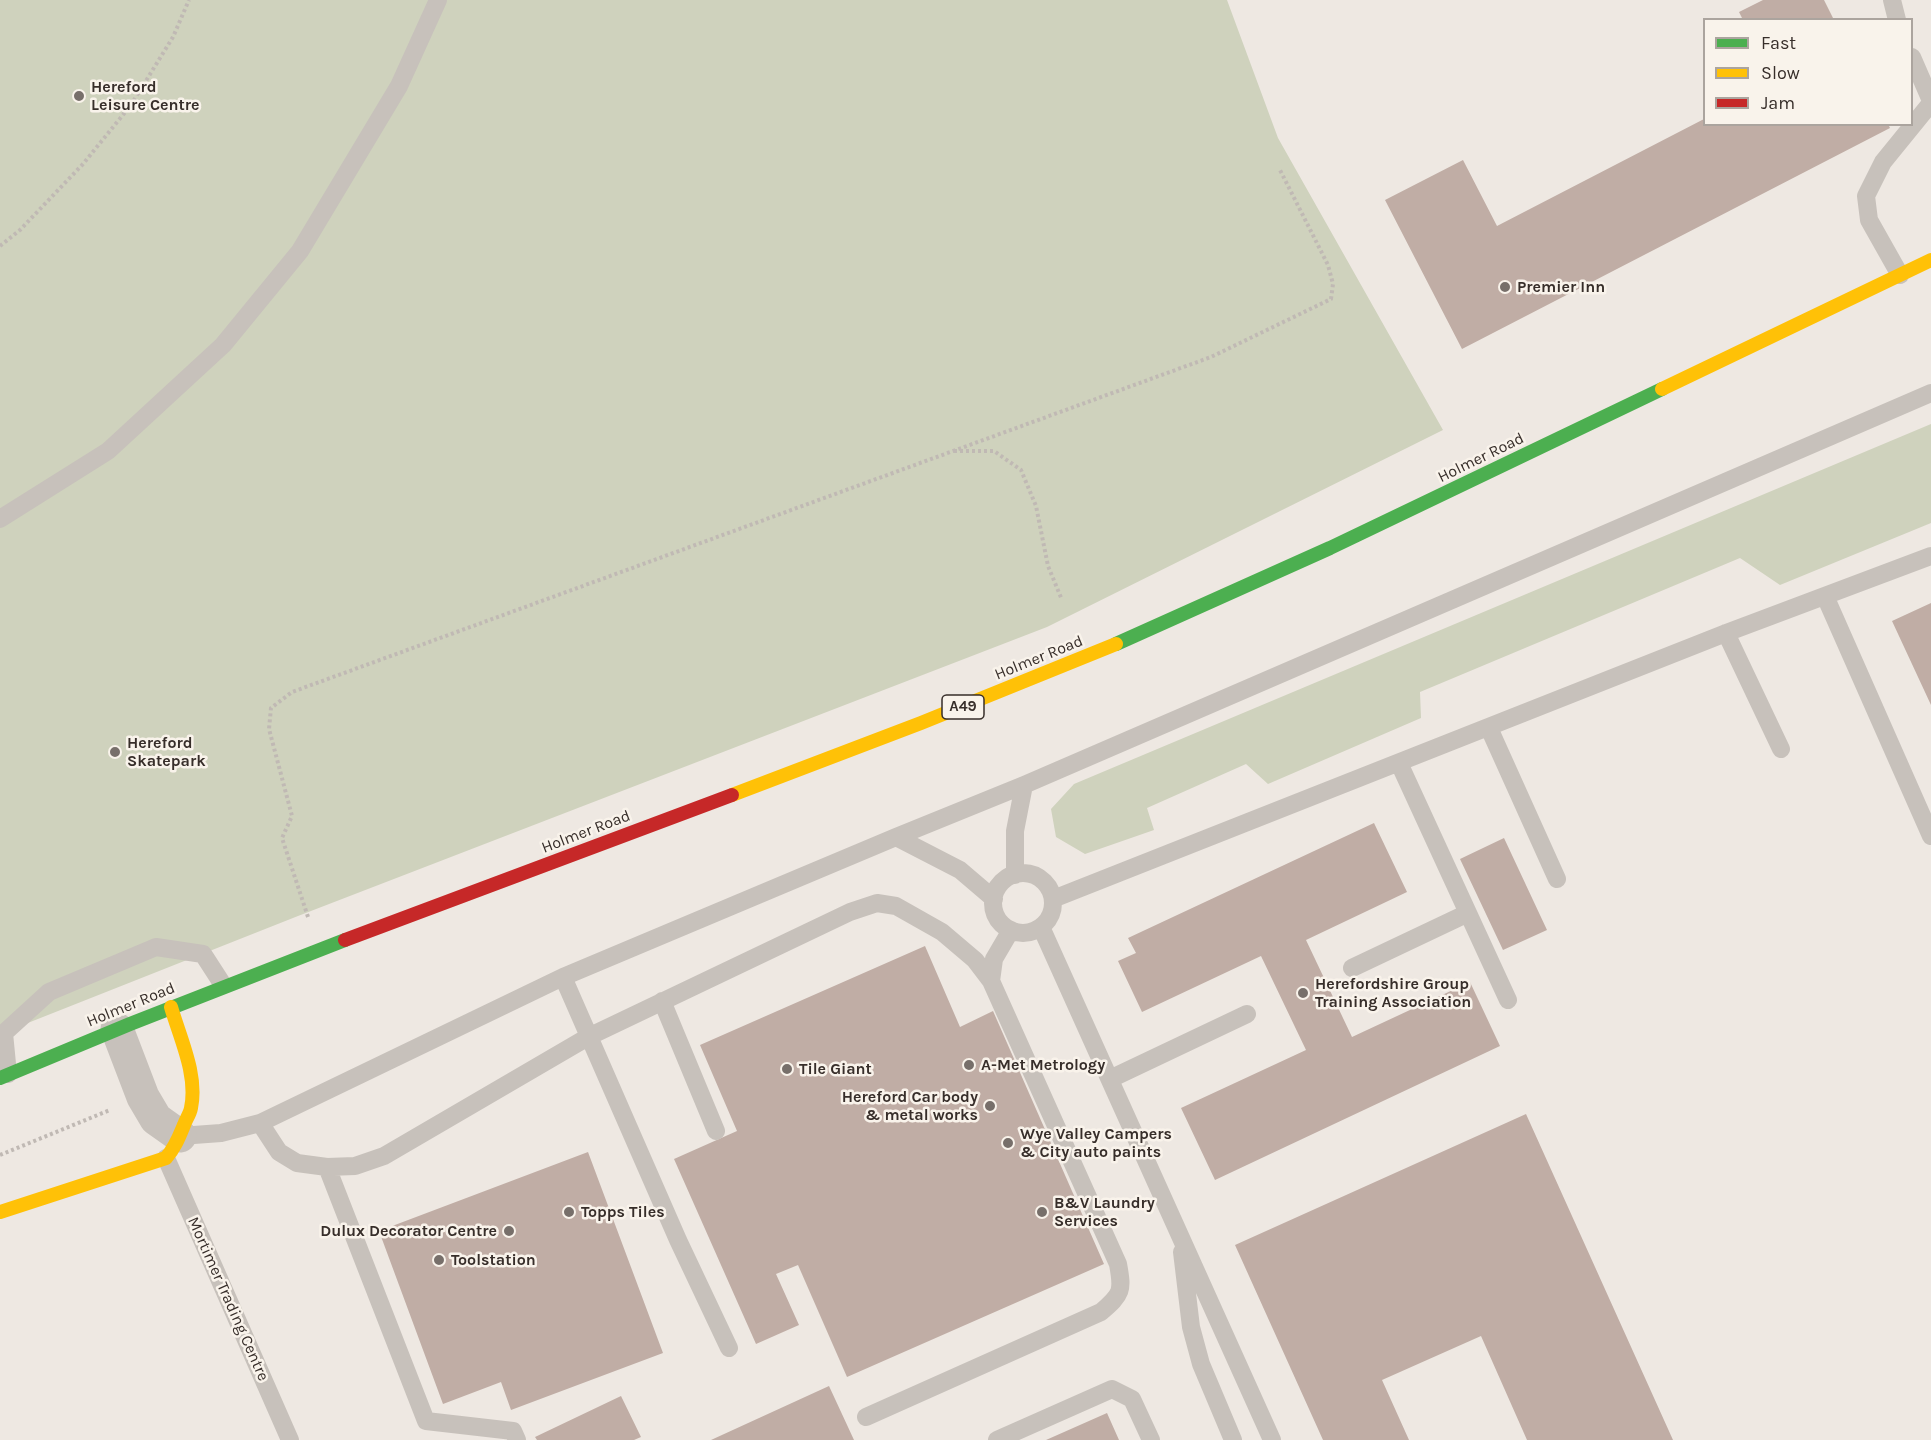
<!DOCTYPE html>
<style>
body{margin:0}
#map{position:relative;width:1931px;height:1440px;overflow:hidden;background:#eee8e2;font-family:Karla,sans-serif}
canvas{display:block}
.legend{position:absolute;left:1703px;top:18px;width:210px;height:108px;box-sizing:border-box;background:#f9f3eb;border:2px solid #aba49e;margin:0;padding:8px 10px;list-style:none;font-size:18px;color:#372e2a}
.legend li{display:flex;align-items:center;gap:12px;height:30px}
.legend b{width:30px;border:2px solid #aba49e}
</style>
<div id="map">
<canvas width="1931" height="1440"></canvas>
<ul class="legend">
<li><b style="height:8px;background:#4caf50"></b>Fast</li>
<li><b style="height:8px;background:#ffc107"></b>Slow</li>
<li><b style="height:8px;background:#c62828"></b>Jam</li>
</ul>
</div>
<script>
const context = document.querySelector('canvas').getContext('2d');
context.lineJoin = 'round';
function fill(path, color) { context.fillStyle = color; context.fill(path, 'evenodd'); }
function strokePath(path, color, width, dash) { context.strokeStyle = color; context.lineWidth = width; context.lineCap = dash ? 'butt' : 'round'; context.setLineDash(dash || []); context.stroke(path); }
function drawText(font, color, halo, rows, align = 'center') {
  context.font = font + ' Karla,sans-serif'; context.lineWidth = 5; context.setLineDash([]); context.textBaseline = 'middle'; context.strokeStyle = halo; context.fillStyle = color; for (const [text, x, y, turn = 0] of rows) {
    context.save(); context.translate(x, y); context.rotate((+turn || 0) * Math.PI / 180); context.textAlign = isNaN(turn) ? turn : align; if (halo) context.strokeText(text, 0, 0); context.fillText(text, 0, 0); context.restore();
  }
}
fill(new Path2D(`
 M0,0H1227L1278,138L1443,430L1047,627L298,916L0,1034Z
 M1931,424V523L1780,585L1740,558L1420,692L1421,718L1268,784L1246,764L1147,808L1154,830L1085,854L1056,837L1051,809L1074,784Z`), '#cfd2bd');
fill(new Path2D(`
 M1763,0H1824L1834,20H1743L1739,12Z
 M1704,119V124H1888L1890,128L1462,349L1385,200L1463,160L1497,226Z
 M1931,603V705L1892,621Z
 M1374,823L1407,892L1306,940L1352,1037L1470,982L1500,1046L1215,1180L1181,1108L1306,1050L1261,956L1142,1012L1118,961L1136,953L1128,938Z
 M1504,838L1547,930L1503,950L1460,859Z
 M925,946L960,1027L993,1011L1104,1264L847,1377L798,1265L776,1274L799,1325L756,1344L674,1159L737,1131L700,1045Z
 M1526,1114L1673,1440H1527L1481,1336L1382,1380L1409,1440H1323L1235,1245Z
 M588,1152L663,1353L511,1410L501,1382L443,1404L379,1231Z
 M829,1386L854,1440H711Z
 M621,1396L641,1437L634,1440H537L535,1437Z
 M1107,1413L1119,1440H1046Z`), '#c0ada5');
strokePath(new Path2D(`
 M0,246L20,230L83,164L131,105L173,37L189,0
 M954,451H994L1021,470L1036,506L1048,566L1062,600
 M308,917L282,838L292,816L269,729L271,708L292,692L1211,357L1331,299L1333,284L1328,265L1280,170
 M0,1155L110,1110`), '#c0b9b4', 4, [3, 3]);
strokePath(new Path2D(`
 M1892,0L1897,20
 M1912,57L1931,101
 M1900,275L1869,220L1866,196L1883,162L1931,103
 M0,519L108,451L223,345L300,251L399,86L438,0
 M1825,596L1931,836
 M1726,633L1781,749
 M1489,728L1557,879
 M1399,763L1508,1000
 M896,837L960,870L994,899
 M993 903a30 30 0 1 1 60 0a30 30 0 1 1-60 0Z
 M1015,875V831L1024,785
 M1053,899L1726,633L1931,556
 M1041,927L1272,1440
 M1352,968L1468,913
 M563,977L678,1240L729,1348
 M662,1001L716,1131
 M8,1074L4,1033L49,992L156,947L203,954L223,985
 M1110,1079L1247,1014
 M260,1123L279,1152L297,1163L327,1167L355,1166L384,1156L588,1037L850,912L877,903L896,906L942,932L975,960L991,981
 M180,1136L221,1133L260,1123L563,977L896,837L1024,785L1931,393
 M166,1158L290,1440
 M327,1167L426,1421L513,1431L517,1440
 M1182,1252L1191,1327L1201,1364L1233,1440
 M866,1417L1101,1312C1122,1294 1123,1291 1118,1264L991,981L994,959L1011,930
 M997,1440L1112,1389L1132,1399L1151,1440`), '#c7c1bb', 18);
strokePath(new Path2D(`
 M117,1029L143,1097L156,1119L180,1136`), '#c7c1bb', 33);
strokePath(new Path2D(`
 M1116,644L1330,548L1662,389
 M0,1078L130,1024L345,940`), '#4caf50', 14);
strokePath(new Path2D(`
 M1662,389L1931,260
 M732,795L921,723L1116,644
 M0,1212L166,1158C175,1148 179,1137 184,1125C186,1119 190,1114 191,1108C198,1075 180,1038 171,1007`), '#ffc107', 14);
strokePath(new Path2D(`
 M345,940L732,795`), '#c62828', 14);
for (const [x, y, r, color] of [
 [79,96,6,"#776f6a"],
 [1505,287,6,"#776f6a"],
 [115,752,6,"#776f6a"],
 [1303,993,6,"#776f6a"],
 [969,1065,6,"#776f6a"],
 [787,1069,6,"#776f6a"],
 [990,1106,6,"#776f6a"],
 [1008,1143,6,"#776f6a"],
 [569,1212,6,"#776f6a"],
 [1042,1212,6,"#776f6a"],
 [509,1231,6,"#776f6a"],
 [439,1260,6,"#776f6a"]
]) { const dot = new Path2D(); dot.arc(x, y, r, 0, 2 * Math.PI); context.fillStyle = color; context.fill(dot); strokePath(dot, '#f9f3eb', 2); }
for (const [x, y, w] of [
 [963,707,42]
]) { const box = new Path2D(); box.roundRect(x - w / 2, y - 12, w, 24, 4.5); context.fillStyle = '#f9f3eb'; context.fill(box); strokePath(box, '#372e2a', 1.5); }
drawText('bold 15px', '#372e2a', null, [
 ["A49",963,707]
]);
drawText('bold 16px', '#372e2a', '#f9f3eb', [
 ["Hereford",91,87],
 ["Leisure Centre",91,105],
 ["Premier Inn",1517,287],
 ["Hereford",127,743],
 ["Skatepark",127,761],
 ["Herefordshire Group",1315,984],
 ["Training Association",1315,1002],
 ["A-Met Metrology",981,1065],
 ["Tile Giant",799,1069],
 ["Hereford Car body",978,1097,"right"],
 ["& metal works",978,1115,"right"],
 ["Wye Valley Campers",1020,1134],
 ["& City auto paints",1020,1152],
 ["B&V Laundry",1054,1203],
 ["Services",1054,1221],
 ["Topps Tiles",581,1212],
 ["Dulux Decorator Centre",497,1231,"right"],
 ["Toolstation",451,1260]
], 'left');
drawText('16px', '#372e2a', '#f9f3eb', [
 ["Holmer Road",1481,458,-26],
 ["Holmer Road",1039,658,-22],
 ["Holmer Road",586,832,-21],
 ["Holmer Road",131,1005,-22],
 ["Mortimer Trading Centre",228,1299,66]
]);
</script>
